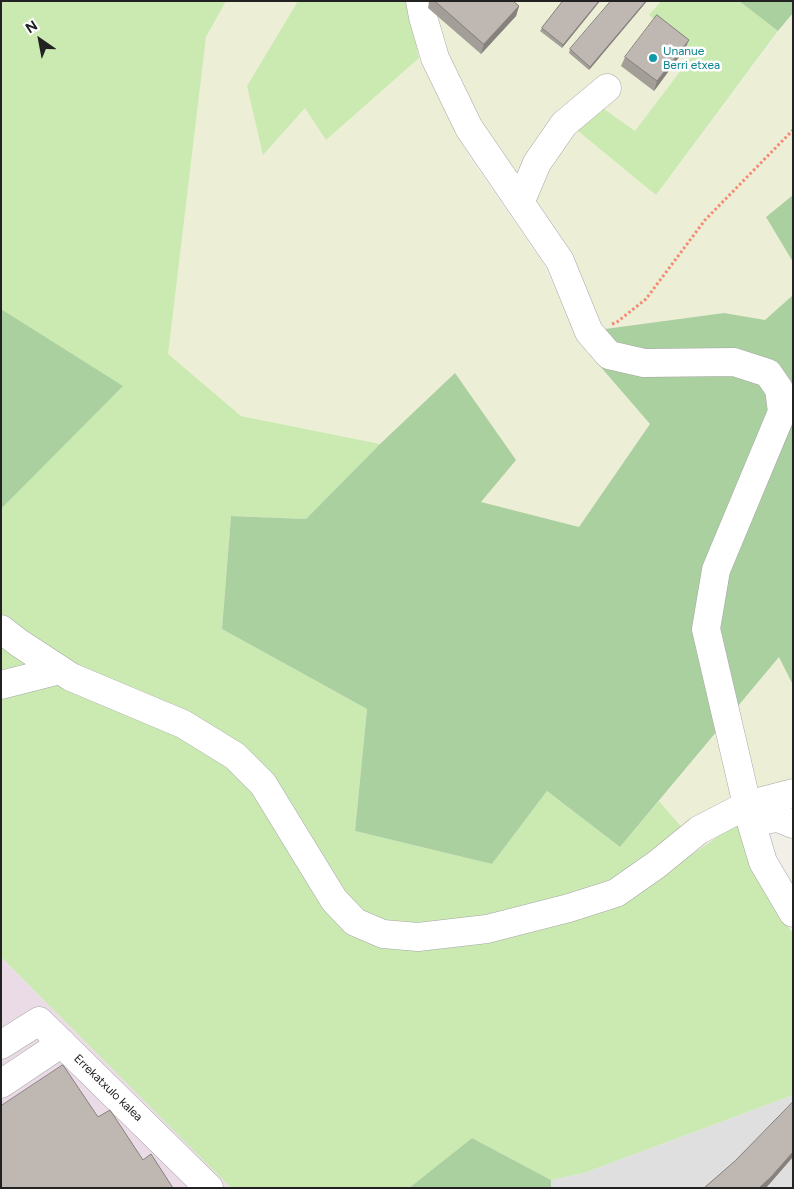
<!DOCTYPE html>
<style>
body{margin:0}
#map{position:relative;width:794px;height:1189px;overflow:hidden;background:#f2efe9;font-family:Figtree,sans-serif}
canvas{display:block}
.frame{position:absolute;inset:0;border:2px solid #222;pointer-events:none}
.north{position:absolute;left:15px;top:15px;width:50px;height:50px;-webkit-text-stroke:4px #fff;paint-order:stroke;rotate:327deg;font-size:14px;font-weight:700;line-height:20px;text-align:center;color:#222}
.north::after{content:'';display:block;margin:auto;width:18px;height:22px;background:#222;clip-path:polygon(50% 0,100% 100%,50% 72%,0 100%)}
</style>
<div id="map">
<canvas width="794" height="1189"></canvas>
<div class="frame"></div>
<div class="north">N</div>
</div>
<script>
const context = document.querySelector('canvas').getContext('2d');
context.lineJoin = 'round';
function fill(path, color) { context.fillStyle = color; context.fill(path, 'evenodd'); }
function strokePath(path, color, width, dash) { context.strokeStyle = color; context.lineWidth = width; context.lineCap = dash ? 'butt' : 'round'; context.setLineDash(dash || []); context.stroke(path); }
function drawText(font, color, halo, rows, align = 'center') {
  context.font = font + ' Figtree,sans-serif'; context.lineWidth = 5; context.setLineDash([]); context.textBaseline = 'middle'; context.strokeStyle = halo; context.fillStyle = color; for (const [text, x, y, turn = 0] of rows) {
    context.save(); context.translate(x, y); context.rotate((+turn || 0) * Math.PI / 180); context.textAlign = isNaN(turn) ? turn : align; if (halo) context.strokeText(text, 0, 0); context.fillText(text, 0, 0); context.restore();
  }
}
fill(new Path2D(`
 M793,1095V1188H551V1180L584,1173Z`), '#e0dfdf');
fill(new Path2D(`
 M1,957L231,1188H1Z`), '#eadbe7');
fill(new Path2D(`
 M226,1H298L247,86L264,154L305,108L326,140L419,58L468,155L543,263L580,343L650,424L579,527L480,502L455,373L380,444L241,416L167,354L206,37Z
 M426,1H661L650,15L694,53L635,131L586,96L656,195L793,13V195L766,217L793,262V295L765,320L724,313L605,329L583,287L478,131Z
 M780,656L793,685V780L733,794L685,831L659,801Z`), '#ecefd5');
fill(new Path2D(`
 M1,1H226L206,37L168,354L241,416L380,444L306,519L231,516L222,629L367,709L355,831L492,864L547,791L620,847L659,801L685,831L613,885L440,928H391L352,908L275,787L86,673L1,617V509L122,386L1,309Z
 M298,1H407L419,58L326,140L305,108L263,155L247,86Z
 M661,1H739L778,31L656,195L566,121L586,96L635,131L694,53L649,15Z
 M1,638L165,727L226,763L392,947L438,949L545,929L623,903L741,820L786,924L793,933V1095L584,1173L551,1180L472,1138L409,1188H231L1,957Z`), '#caeab1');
fill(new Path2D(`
 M739,1H793V13L778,31Z
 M793,195V262L766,217Z
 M793,295V685L779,657L620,847L547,791L492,864L355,831L367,709L222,629L231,516L306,519L380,444L455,373L516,460L481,502L579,527L650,424L580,343L605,329L724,313L765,320Z
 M1,309L123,386L1,509Z
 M472,1138L551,1180V1188H409Z`), '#aad09f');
const minor = new Path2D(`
 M420,1L423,17L435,58L469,128L560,261L589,332L609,355L644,363L734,362L768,373L779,389L782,412L716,570L706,629L751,822L763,862L793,913
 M520,203L537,163L564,124L607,88
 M1,629L19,643L71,677L183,724L235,756L263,784L334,900L355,922L383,934L418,937L487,929L569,908L616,893L656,865L699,830L747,805L793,793
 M1,685L60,670
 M751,822L778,818L793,824
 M1,1045L39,1021L209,1188
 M1,1084L62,1043`);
strokePath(minor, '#a6a6a6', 29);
strokePath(new Path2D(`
 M612,324L617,322L646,299L705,220L793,130`), '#f78974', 3, [2.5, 2.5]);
strokePath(minor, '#fff', 28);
fill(new Path2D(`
 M429,1H513L519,6L516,16L481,54L428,8Z
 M563,1H600L562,48L540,31L542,28Z
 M647,1L589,70L569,53L570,49Z
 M685,49L654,91L621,66L625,57Z`), '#a49e99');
fill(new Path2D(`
 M599,1H600L562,48L563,45Z
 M646,1H647L589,70L590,67Z
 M519,6L516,16L481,54L484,44Z
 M689,40L685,49L654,91L657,81Z
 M793,1152V1157L766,1188H759Z`), '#86817d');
const building = new Path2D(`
 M435,1H513L519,6L484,44Z
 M563,1H599L563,45L542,28Z
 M611,1H646L590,67L570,49Z
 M657,15L689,40L657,81L625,57Z
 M63,1065L98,1117L110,1110L143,1160L151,1154L173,1188H1V1106Z
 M793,1102V1152L771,1177L759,1188H704L735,1161Z`);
fill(building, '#bfb8b2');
strokePath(building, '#86817d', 1);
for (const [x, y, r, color] of [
 [653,58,5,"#0f9aa8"]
]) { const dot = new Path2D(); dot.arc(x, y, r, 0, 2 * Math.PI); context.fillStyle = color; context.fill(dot); strokePath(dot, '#fff', 2); }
drawText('12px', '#0d838f', '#fff', [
 ["Unanue",663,51],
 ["Berri etxea",663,65]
], 'left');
drawText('12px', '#222', '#fff', [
 ["Errekatxulo kalea",108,1088,44]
]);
</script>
